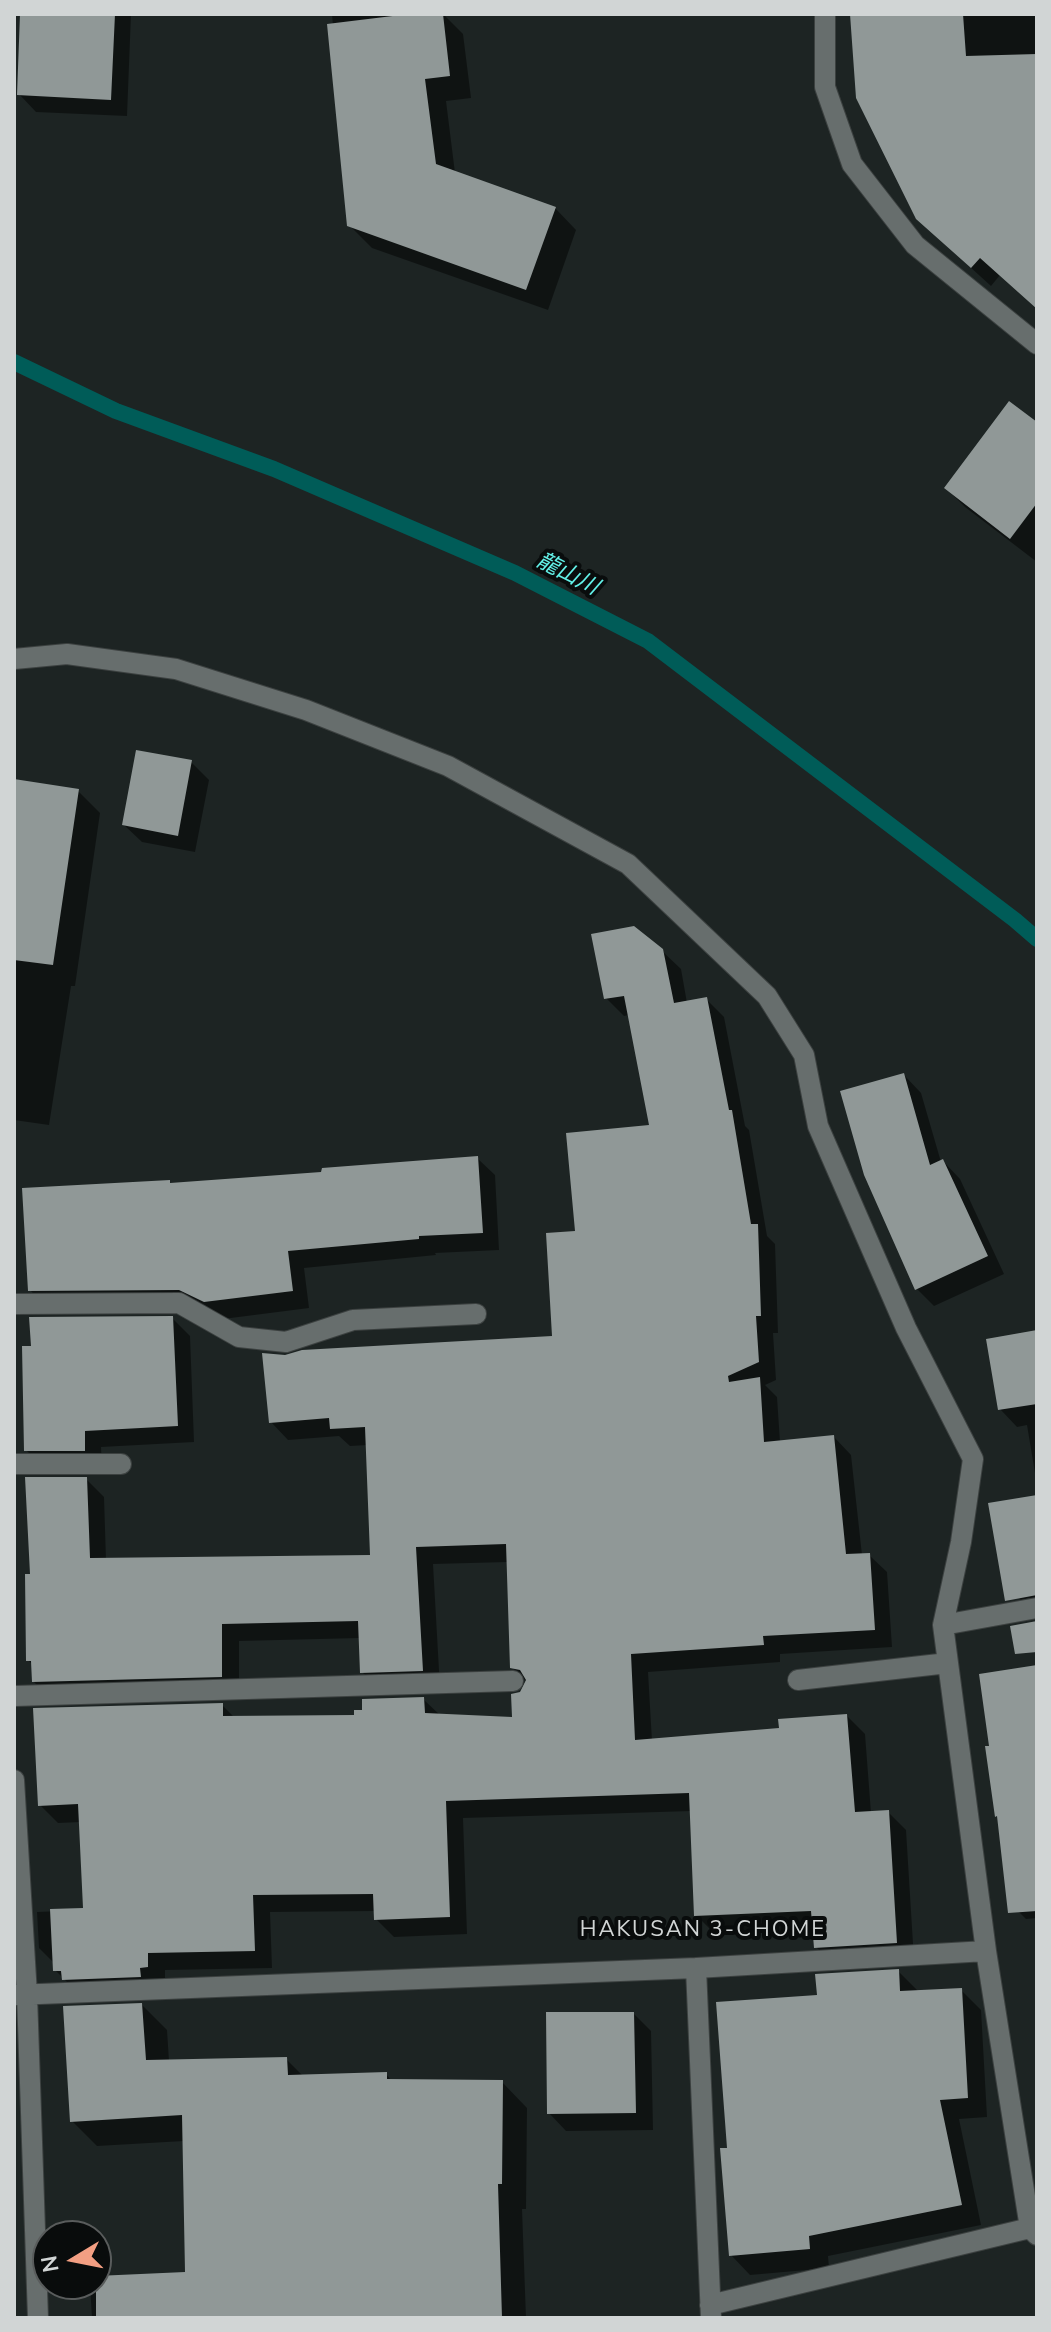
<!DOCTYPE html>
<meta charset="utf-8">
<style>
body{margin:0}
#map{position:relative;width:1051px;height:2332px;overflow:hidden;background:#1d2423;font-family:"Nunito Sans",sans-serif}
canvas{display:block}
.frame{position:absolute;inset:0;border:16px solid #d1d5d5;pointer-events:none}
.north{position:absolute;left:32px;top:2220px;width:80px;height:80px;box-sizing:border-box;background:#090c0c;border:2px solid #595c5c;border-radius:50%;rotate:260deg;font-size:22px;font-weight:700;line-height:32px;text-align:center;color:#d1d5d5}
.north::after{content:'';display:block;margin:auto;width:28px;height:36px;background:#f39f83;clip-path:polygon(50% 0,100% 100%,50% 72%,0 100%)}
</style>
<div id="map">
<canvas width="1051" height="2332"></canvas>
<div class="frame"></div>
<div class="north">N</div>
</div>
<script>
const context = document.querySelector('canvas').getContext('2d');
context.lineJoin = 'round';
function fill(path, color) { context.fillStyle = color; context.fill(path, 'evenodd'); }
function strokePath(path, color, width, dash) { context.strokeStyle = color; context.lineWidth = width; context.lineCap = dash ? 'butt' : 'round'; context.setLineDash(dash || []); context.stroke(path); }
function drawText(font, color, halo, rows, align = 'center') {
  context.font = font + ' "Nunito Sans","Noto Sans JP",sans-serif'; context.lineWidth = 8; context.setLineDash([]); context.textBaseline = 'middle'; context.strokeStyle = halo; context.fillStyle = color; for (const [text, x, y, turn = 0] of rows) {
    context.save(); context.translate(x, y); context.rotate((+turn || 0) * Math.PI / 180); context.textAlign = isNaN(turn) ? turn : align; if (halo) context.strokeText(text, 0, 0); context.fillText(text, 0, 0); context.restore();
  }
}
fill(new Path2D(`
 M22,14H131L127,116L36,112L19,94Z
 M332,14H443L463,34L471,98L446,101L455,173L555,208L576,230L548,310L372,248L349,225Z
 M853,14H1037V308L1000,275L991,286L937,237Z
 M1037,425V562L965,507L946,488Z
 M191,762L209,780L195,852L142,842L124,825Z
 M14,781L78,791L100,813L75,986H71L49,1125L14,1120Z
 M662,951L681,969L687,1003L706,999L724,1017L745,1126L749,1130L767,1236L775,1244L778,1333H773L776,1380L765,1385L777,1397L780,1442L834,1437L851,1455L862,1555H869L887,1572L892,1647L780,1654V1662L648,1672L652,1741L781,1730L847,1716L865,1734L871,1813L888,1812L906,1830L914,1960L834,1965L816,1947L815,1929L714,1933L696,1915L692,1811L463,1818L467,1934L394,1937L376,1919V1911L270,1912L272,1968L165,1970V1984L82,1997L55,1970V1964L39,1948L37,1912L85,1910L81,1822L58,1823L40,1805L222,1705L235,1718L356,1717L423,1699L441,1716L514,1720L528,1683L512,1667L508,1562L433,1564L440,1688L380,1690L362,1672L360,1638L239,1641V1694L52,1700L34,1682L33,1665L28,1660L32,1576L86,1479L104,1497L106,1560L372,1557L368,1445L350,1446L339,1436L288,1440L271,1422L285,1357L554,1338L577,1233L651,1126L629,1015L624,1016L606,998Z
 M904,1075L921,1093L941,1162L943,1161L960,1179L1004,1274L934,1306L917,1289Z
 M477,1158L495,1175L499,1250L435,1253L436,1255L304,1268L309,1308L223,1319L198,1307L47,1308L30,1290L169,1182L172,1185L323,1174Z
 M172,1318L190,1336L194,1442L101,1447L102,1468H44L26,1450Z
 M1037,1332V1485L1027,1425L1017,1427L1000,1409Z
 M1037,1497V1607L1029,1598L1021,1600L1004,1582Z
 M1037,1667V1918L1026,1919L1009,1902L991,1747Z
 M898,1971L919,1992L961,1990L981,2010L987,2117L959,2119L981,2225L828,2256L829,2268L750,2275L731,2255L729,2149L819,1997Z
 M142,2005L167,2030L169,2061L286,2059L304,2077L386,2074L392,2081L502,2082L527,2108L526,2209H522L526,2318H92L90,2284H96V2278L187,2274L184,2141L97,2146L72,2121Z
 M634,2014L651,2031L653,2130L566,2131L549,2113Z`), '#0007');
strokePath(new Path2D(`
 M14,362L116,411L274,469L515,573L648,641L1015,920L1037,939`), '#005c58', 16);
fill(new Path2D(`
 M20,14H115L111,100L17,95Z
 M409,14H443L450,76L425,79L436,164L556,207L526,290L347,226L327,24Z
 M850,14H963L966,56L1037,54V309L980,258L971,268L916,219L856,98Z
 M1009,401L1037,422V503L1010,539L944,488Z
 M136,750L192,760L178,836L122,825Z
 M14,779L79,789L53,965L14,960Z
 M634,926L663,949L674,1003L707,997L729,1110H732L751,1224H758L761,1316H756L759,1362L728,1376L729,1382L760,1377L764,1442L834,1435L846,1554L870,1553L875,1630L763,1636L764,1645L631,1654L635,1740L779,1728L778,1719L847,1714L855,1812L889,1810L897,1943L814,1948L811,1911L694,1916L689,1793L446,1801L450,1917L374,1920L373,1894L253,1895L255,1951L148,1953V1967L140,1968L141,1977L62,1980L61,1971H53L50,1909L83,1908L78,1804L38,1806L33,1708L223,1703V1716L354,1715V1710H362V1699L424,1697L425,1713L512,1717L511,1694L520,1692L526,1680L520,1670L510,1668L506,1544L416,1547L423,1671L360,1673L358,1621L222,1624V1677L32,1682L31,1661H26L25,1574H30L25,1477H87L90,1558L370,1555L365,1427L330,1429L329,1418L269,1423L262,1353L285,1355L302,1350L552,1336L546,1233L575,1231L566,1133L649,1125L624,996L604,999L591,934Z
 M904,1073L930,1165L943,1159L988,1256L915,1290L864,1175L840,1091Z
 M478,1156L483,1233L419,1236V1239L288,1251L293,1291L204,1302L179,1290L28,1291L22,1188L170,1180V1183L321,1172L322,1168Z
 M173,1316L178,1426L85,1431V1451H24L22,1346H31L29,1317Z
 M1037,1330V1404L998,1410L986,1339Z
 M1037,1495V1595L1005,1601L988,1503Z
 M1037,1621V1652L1015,1654L1010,1626Z
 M1037,1665V1911L1008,1913L997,1816L995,1817L985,1746H989L979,1674Z
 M899,1969L900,1991L962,1988L968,2098L940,2100L962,2205L809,2236L810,2249L729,2256L720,2148H727L716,2002L817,1995L815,1974Z
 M142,2003L146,2060L287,2057L288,2075L387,2072V2079L503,2080L502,2184H498L502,2318H96V2276L185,2272L182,2115L70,2122L63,2006Z
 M546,2012H634L636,2113L547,2114Z`), '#909897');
const service = new Path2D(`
 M825,14V87L852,164L915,245L1037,344
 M14,659L67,654L176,669L306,710L448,766L628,864L767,996L804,1055L818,1126L906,1328L973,1459L961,1542L943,1625L986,1951L1030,2228L1037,2235
 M14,1304L179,1303L239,1337L286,1342L353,1320L476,1314
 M14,1464H121
 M943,1625L1037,1608
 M798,1680L948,1663
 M14,1696L513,1681
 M14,1780L27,1995L38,2318
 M696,1968L711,2318
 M14,1995L696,1968L986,1951
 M710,2305L1030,2228`);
strokePath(service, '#3c4140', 22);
strokePath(service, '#676e6d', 20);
drawText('italic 22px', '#63f2e9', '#090c0c', [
 ["龍山川",567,575,27]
]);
context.letterSpacing = '2px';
drawText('22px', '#d1d5d5', '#090c0c', [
 ["HAKUSAN 3-CHOME",703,1931]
]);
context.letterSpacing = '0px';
</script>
